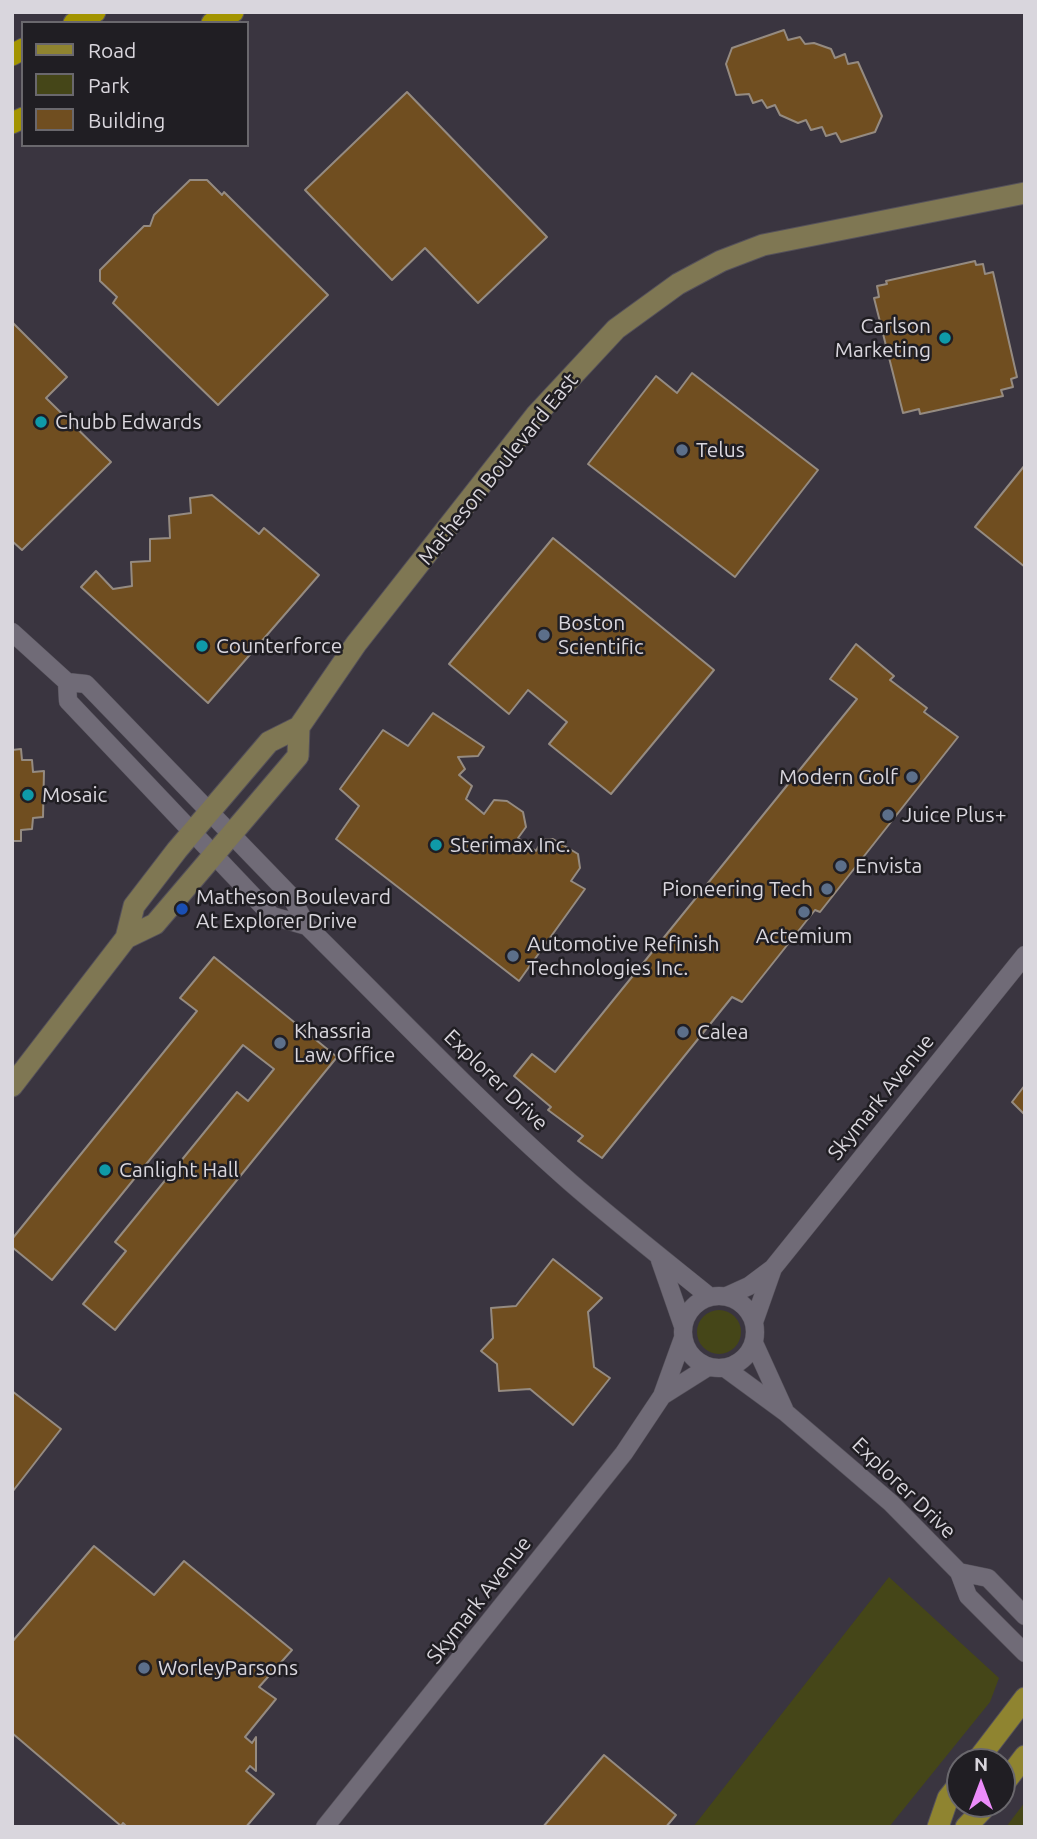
<!DOCTYPE html>
<style>
body{margin:0}
#map{position:relative;width:1037px;height:1839px;overflow:hidden;background:#3a3540;font-family:Ubuntu,sans-serif}
canvas{display:block}
.frame{position:absolute;inset:0;border:14px solid #d9d6dd;pointer-events:none}
.legend{position:absolute;left:21px;top:21px;width:228px;height:126px;box-sizing:border-box;background:#201e23;border:2px solid #6a686d;margin:0;padding:9px 12px;list-style:none;font-size:21px;color:#d9d6dd}
.legend li{display:flex;align-items:center;gap:14px;height:35px}
.legend b{width:35px;border:2px solid #6a686d}
.north{position:absolute;left:946px;top:1748px;width:70px;height:70px;box-sizing:border-box;background:#201e23;border:2px solid #6a686d;border-radius:50%;rotate:0deg;font-size:19px;font-weight:700;line-height:28px;text-align:center;color:#d9d6dd}
.north::after{content:'';display:block;margin:auto;width:24px;height:32px;background:#ec8cfa;clip-path:polygon(50% 0,100% 100%,50% 72%,0 100%)}
</style>
<div id="map">
<canvas width="1037" height="1839"></canvas>
<div class="frame"></div>
<ul class="legend">
<li><b style="height:9px;background:#8f8430"></b>Road</li>
<li><b style="height:19px;background:#454618"></b>Park</li>
<li><b style="height:19px;background:#704e20"></b>Building</li>
</ul>
<div class="north">N</div>
</div>
<script>
const context = document.querySelector('canvas').getContext('2d');
context.lineJoin = 'round';
function fill(path, color) { context.fillStyle = color; context.fill(path, 'evenodd'); }
function strokePath(path, color, width, dash) { context.strokeStyle = color; context.lineWidth = width; context.lineCap = dash ? 'butt' : 'round'; context.setLineDash(dash || []); context.stroke(path); }
function drawText(font, color, halo, rows, align = 'center') {
  context.font = font + ' Ubuntu,sans-serif'; context.lineWidth = 5; context.setLineDash([]); context.textBaseline = 'middle'; context.strokeStyle = halo; context.fillStyle = color; for (const [text, x, y, turn = 0] of rows) {
    context.save(); context.translate(x, y); context.rotate((+turn || 0) * Math.PI / 180); context.textAlign = isNaN(turn) ? turn : align; if (halo) context.strokeText(text, 0, 0); context.fillText(text, 0, 0); context.restore();
  }
}
fill(new Path2D(`
 M697 1332a22 22 0 1 1 44 0a22 22 0 1 1-44 0Z
 M889,1577L999,1678L990,1702L889,1827H693Z
 M1025,1802V1827H1006Z`), '#454618');
const building = new Path2D(`
 M784,30L788,40L800,37L805,44L814,43L831,49L835,58L845,54L848,64L858,62L882,116L875,132L841,142L836,133L826,136L822,127L811,130L806,120L798,123L780,115L775,105L767,108L762,100L753,103L749,94L736,95L726,64L732,48Z
 M407,92L547,237L478,303L425,248L392,280L305,190Z
 M190,180H207L222,195L224,192L328,295L218,405L113,303L117,297L100,281V270L144,226H150L154,215Z
 M975,261L976,265L983,264L985,274L993,272L1017,377L1011,379L1013,387L1001,390L1003,396L920,414L919,409L903,413L874,298L879,297L877,286L887,284L886,281Z
 M12,322L67,377L46,398L111,462L22,550L12,541Z
 M692,373L818,470L735,577L588,464L656,376L677,393Z
 M1025,465V567L975,527Z
 M212,495L259,534L264,528L319,575L208,703L81,587L96,571L113,589L132,586L131,562L150,561V539L170,538L169,516L191,513L190,498Z
 M553,538L714,670L611,794L549,744L567,722L528,690L509,714L449,664Z
 M856,644L894,676L890,680L927,708L924,712L958,737L820,912L815,910L742,1002L732,997L602,1158L578,1141L583,1136L548,1110L551,1107L514,1076L532,1054L555,1072L857,699L830,679Z
 M433,713L484,747L478,756L458,757L465,769L459,775L472,786L466,799L484,814L494,800L507,801L523,812L526,827L518,838L536,851L542,840L553,839L578,854L580,868L571,881L585,889L519,981L336,839L359,806L340,789L383,730L408,746Z
 M21,749L22,760H32L33,772L44,771L43,817L33,818L32,829L21,830V841H12V750Z
 M214,957L337,1057L115,1330L83,1304L126,1251L115,1242L237,1092L248,1101L274,1069L243,1045L52,1280L12,1247V1239L197,1011L180,998Z
 M1025,1085V1115L1012,1102Z
 M553,1259L602,1298L588,1312L594,1367L610,1378L573,1425L530,1389L499,1391L497,1364L481,1351L493,1338L491,1308L516,1306Z
 M12,1391L61,1429L13,1491H12Z
 M94,1546L154,1595L184,1561L292,1650L259,1687L276,1699L245,1737L252,1743L256,1737V1771L250,1766L246,1771L274,1794L246,1827H127L123,1823L121,1826L12,1733V1642Z
 M604,1755L676,1815L666,1827H543Z`);
fill(building, '#704e20');
strokePath(building, '#958b81', 2);
const street = new Path2D(`
 M12,632L67,682L86,684L290,895L307,926C394,1012 478,1101 570,1182C616,1222 663,1259 710,1297
 M67,682L68,701L272,916L307,926
 M660,1260L683,1326
 M683 1332a36 36 0 1 1 72 0a36 36 0 1 1-72 0Z
 M727,1296L749,1286L773,1268L1025,955
 M754,1322L773,1268
 M754,1343L784,1409
 M725,1368L785,1412L891,1503L959,1572L968,1596L1025,1653
 M662,1396L708,1367
 M959,1572L988,1578L1025,1616
 M325,1827L624,1453L662,1396L683,1338`);
const secondary = new Path2D(`
 M126,938L134,906L177,850L269,742L299,727L356,644L536,415L616,329L678,284L721,261L763,245L1025,193
 M12,1086L126,938L155,924L298,756L299,727`);
const primary = new Path2D(`
 M976,1762L1025,1698
 M1002,1786L1025,1756
 M938,1827L948,1798L960,1783
 M966,1827L988,1804`);
const highway = new Path2D(`
 M74,23L95,12
 M212,23L233,12
 M12,55L23,49
 M12,123L23,118`);
strokePath(street, '#55515a', 19);
strokePath(secondary, '#55515a', 23);
strokePath(primary, '#55515a', 23);
strokePath(highway, '#55515a', 23);
strokePath(street, '#706b77', 18);
strokePath(secondary, '#7f7753', 21);
strokePath(primary, '#8f8430', 21);
strokePath(highway, '#a39400', 21);
for (const [x, y, r, color] of [
 [945,338,7,"#0f9aa8"],
 [41,422,7,"#0f9aa8"],
 [682,450,7,"#5c6f8a"],
 [544,635,7,"#5c6f8a"],
 [202,646,7,"#0f9aa8"],
 [912,777,7,"#5c6f8a"],
 [28,795,7,"#0f9aa8"],
 [888,815,7,"#5c6f8a"],
 [436,845,7,"#0f9aa8"],
 [841,866,7,"#5c6f8a"],
 [827,889,7,"#5c6f8a"],
 [182,909,7,"#1a4fb4"],
 [804,912,7,"#5c6f8a"],
 [513,956,7,"#5c6f8a"],
 [683,1032,7,"#5c6f8a"],
 [280,1043,7,"#5c6f8a"],
 [105,1170,7,"#0f9aa8"],
 [144,1668,7,"#5c6f8a"]
]) { const dot = new Path2D(); dot.arc(x, y, r, 0, 2 * Math.PI); context.fillStyle = color; context.fill(dot); strokePath(dot, '#201e23', 2.5); }
drawText('21px', '#d9d6dd', '#201e23', [
 ["Carlson",931,326,"right"],
 ["Marketing",931,350,"right"],
 ["Chubb Edwards",55,422],
 ["Telus",696,450],
 ["Boston",558,623],
 ["Scientific",558,647],
 ["Counterforce",216,646],
 ["Modern Golf",898,777,"right"],
 ["Mosaic",42,795],
 ["Juice Plus+",902,815],
 ["Sterimax Inc.",450,845],
 ["Envista",855,866],
 ["Pioneering Tech",813,889,"right"],
 ["Matheson Boulevard",196,897],
 ["At Explorer Drive",196,921],
 ["Actemium",804,936,"center"],
 ["Automotive Refinish",527,944],
 ["Technologies Inc.",527,968],
 ["Khassria",294,1031],
 ["Law Office",294,1055],
 ["Calea",697,1032],
 ["Canlight Hall",119,1170],
 ["WorleyParsons",158,1668]
], 'left');
drawText('21px', '#d9d6dd', '#201e23', [
 ["Matheson Boulevard East",498,469,-51],
 ["Explorer Drive",496,1080,44],
 ["Skymark Avenue",881,1097,-51],
 ["Explorer Drive",904,1488,44],
 ["Skymark Avenue",479,1600,-52]
]);
</script>
